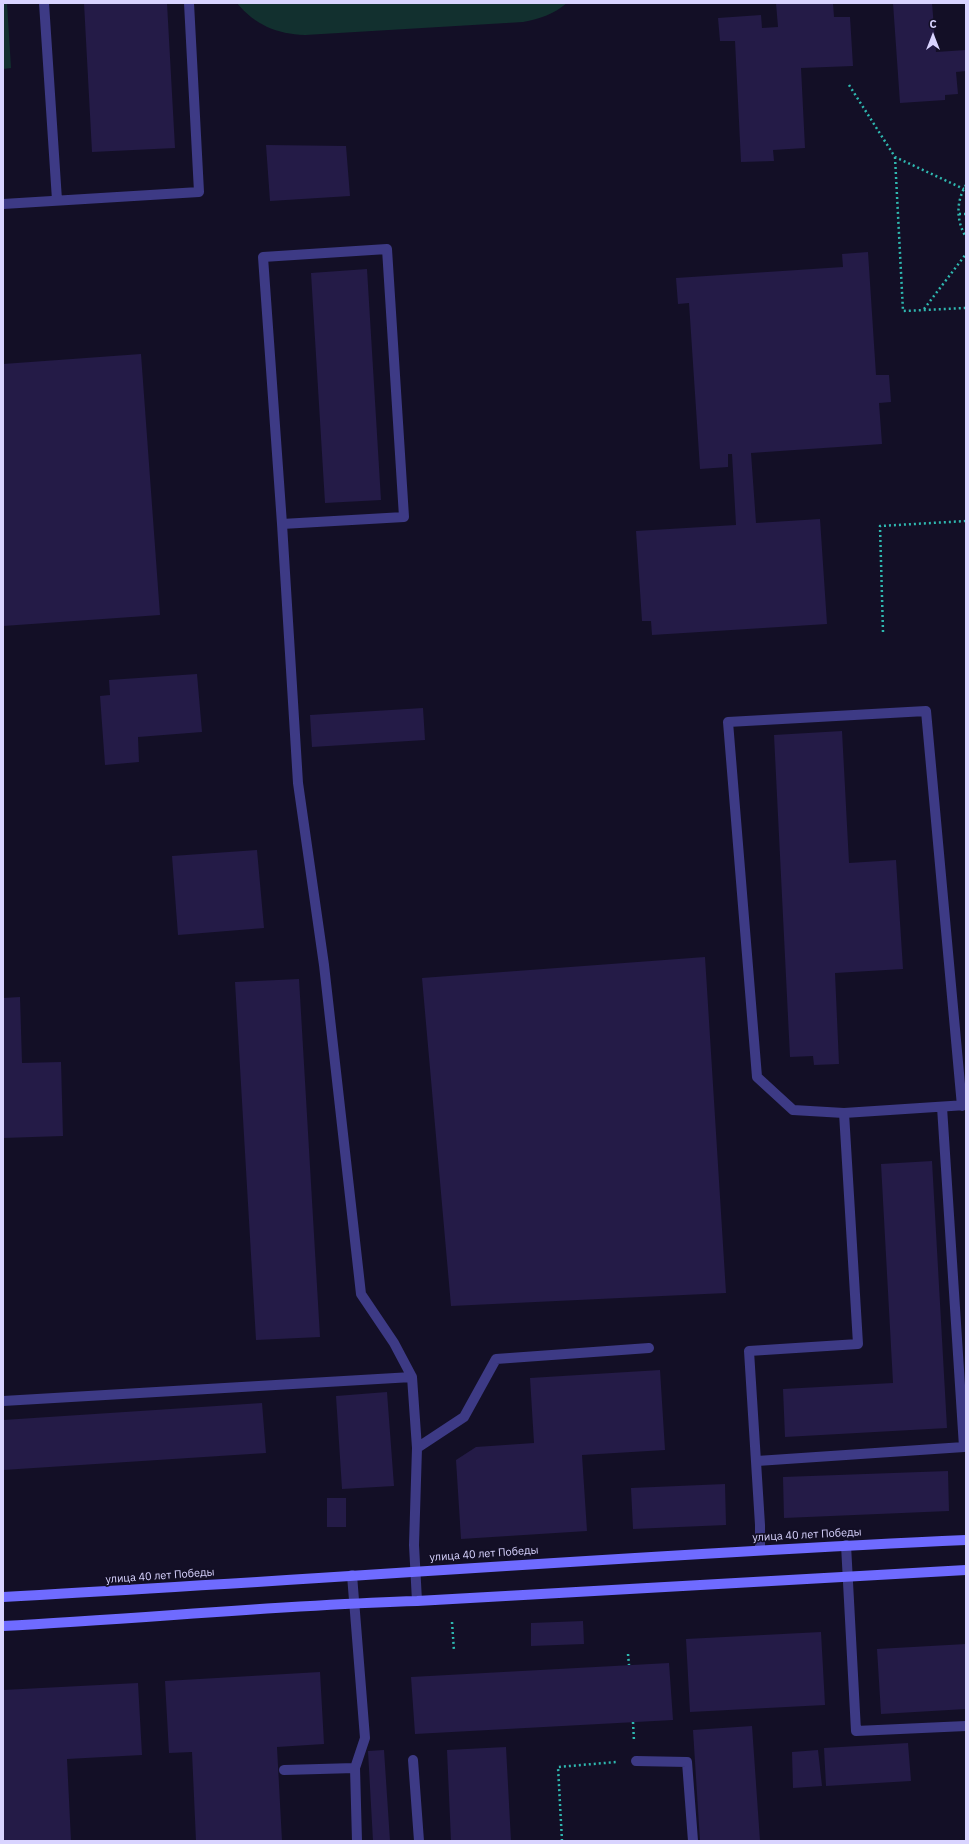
<!DOCTYPE html>
<meta charset="utf-8">
<style>
body{margin:0}
#map{position:relative;width:969px;height:1844px;overflow:hidden;background:#130f26;font-family:"IBM Plex Sans",sans-serif}
canvas{display:block}
.frame{position:absolute;inset:0;border:4px solid #d9d4ff;pointer-events:none}
.north{position:absolute;left:913px;top:16px;width:40px;height:40px;-webkit-text-stroke:3px #130f26;paint-order:stroke;rotate:0deg;font-size:11px;font-weight:700;line-height:16px;text-align:center;color:#d9d4ff}
.north::after{content:'';display:block;margin:auto;width:14px;height:18px;background:#d9d4ff;clip-path:polygon(50% 0,100% 100%,50% 72%,0 100%)}
</style>
<div id="map">
<canvas width="969" height="1844"></canvas>
<div class="frame"></div>
<div class="north">С</div>
</div>
<script>
const context = document.querySelector('canvas').getContext('2d');
context.lineJoin = 'round';
function fill(path, color) { context.fillStyle = color; context.fill(path, 'evenodd'); }
function strokePath(path, color, width, dash) { context.strokeStyle = color; context.lineWidth = width; context.lineCap = dash ? 'butt' : 'round'; context.setLineDash(dash || []); context.stroke(path); }
function drawText(font, color, halo, rows, align = 'center') {
  context.font = font + ' "IBM Plex Sans",sans-serif'; context.lineWidth = 3.5; context.setLineDash([]); context.textBaseline = 'middle'; context.strokeStyle = halo; context.fillStyle = color; for (const [text, x, y, turn = 0] of rows) {
    context.save(); context.translate(x, y); context.rotate((+turn || 0) * Math.PI / 180); context.textAlign = isNaN(turn) ? turn : align; if (halo) context.strokeText(text, 0, 0); context.fillText(text, 0, 0); context.restore();
  }
}
fill(new Path2D(`
 M3,3H7L11,68L3,69Z
 M237,3H567C554,14 540,19 523,22L305,35C277,34 255,25 237,3Z`), '#12302f');
fill(new Path2D(`
 M84,3H167L175,148L92,152Z
 M776,3H833L834,17H850L853,66L801,68L805,148L773,150L774,161L741,162L735,41H720L718,18L761,15L762,28L778,27Z
 M893,3H932L936,52L966,50V71L956,72L958,94L945,95V100L900,103Z
 M266,145L346,146L350,196L270,201Z
 M868,252L876,375H889L891,402L879,403L882,444L751,453L756,523L820,519L827,624L652,635L651,621H642L636,531L736,525L732,454H728V467L700,469L689,303L678,304L676,278L843,267L842,254Z
 M367,269L381,500L325,503L311,273Z
 M141,354L160,615L3,626V364Z
 M197,674L202,732L138,737L139,762L105,765L100,696L110,695L109,680Z
 M423,708L425,740L312,747L310,715Z
 M842,731L849,863L896,860L903,969L835,973L839,1064L814,1065L813,1056L790,1057L774,735Z
 M257,850L264,928L178,935L172,856Z
 M705,957L726,1293L451,1306L422,978Z
 M299,979L320,1337L256,1340L235,982Z
 M20,997L22,1063L61,1062L63,1136L3,1138V998Z
 M932,1161L947,1428L785,1437L783,1389L893,1383L881,1164Z
 M660,1370L665,1450L582,1455L587,1531L461,1539L456,1460L476,1447L534,1443L530,1378Z
 M387,1392L394,1486L342,1489L336,1396Z
 M262,1403L266,1453L3,1470V1420Z
 M948,1471L949,1511L784,1518L783,1477Z
 M725,1484L726,1525L633,1529L631,1488Z
 M327,1498H346V1527H327Z
 M583,1621L584,1644L531,1646V1623Z
 M821,1632L825,1705L690,1712L686,1639Z
 M966,1644V1709L881,1714L877,1649Z
 M669,1663L673,1720L415,1734L411,1677Z
 M320,1672L324,1744L277,1747L282,1841H196L192,1752L169,1753L165,1681Z
 M138,1683L142,1755L67,1759L71,1841H3V1690Z
 M752,1726L760,1841H700L693,1730Z
 M908,1743L911,1781L826,1786L824,1748Z
 M506,1747L511,1841H451L447,1750Z
 M384,1750L390,1841H373L368,1751Z
 M818,1750L822,1786L793,1788L792,1752Z`), '#241b47');
strokePath(new Path2D(`
 M849,85L895,157L964,189
 M895,157L903,311L966,308
 M966,185C956,201 956,221 966,237
 M959,214H966
 M924,309L966,254
 M883,632L880,526L966,521
 M452,1622L454,1651
 M628,1654L629,1665
 M633,1722L634,1741
 M562,1841L558,1767L616,1762`), '#2fb8b0', 2.5, [2, 3]);
strokePath(new Path2D(`
 M44,3L57,200
 M3,204L199,192L189,3
 M282,524L404,517L387,249L263,257L282,524L298,783L324,965L361,1294L394,1343L412,1377L417,1448L414,1545L417,1601
 M844,1113L793,1110L757,1077L728,722L926,711L962,1106
 M3,1401L412,1377
 M417,1448L464,1417L496,1359L649,1348
 M757,1461L964,1447L942,1107
 M846,1545L856,1731L966,1726
 M760,1549V1525L749,1351L858,1344L844,1113L966,1105
 M352,1575L365,1738L355,1768L357,1841
 M413,1760L419,1841
 M636,1761L687,1762L693,1841
 M284,1770L355,1768`), '#3d3a85', 10);
strokePath(new Path2D(`
 M3,1597C324,1580 645,1554 966,1540
 M3,1626C141,1619 279,1605 417,1601L966,1570`), '#6f6bff', 10);
drawText('11px', '#d9d4ff', '#130f26', [
 ["улица 40 лет Победы",807,1535,-3],
 ["улица 40 лет Победы",484,1554,-4],
 ["улица 40 лет Победы",160,1576,-4]
]);
</script>
